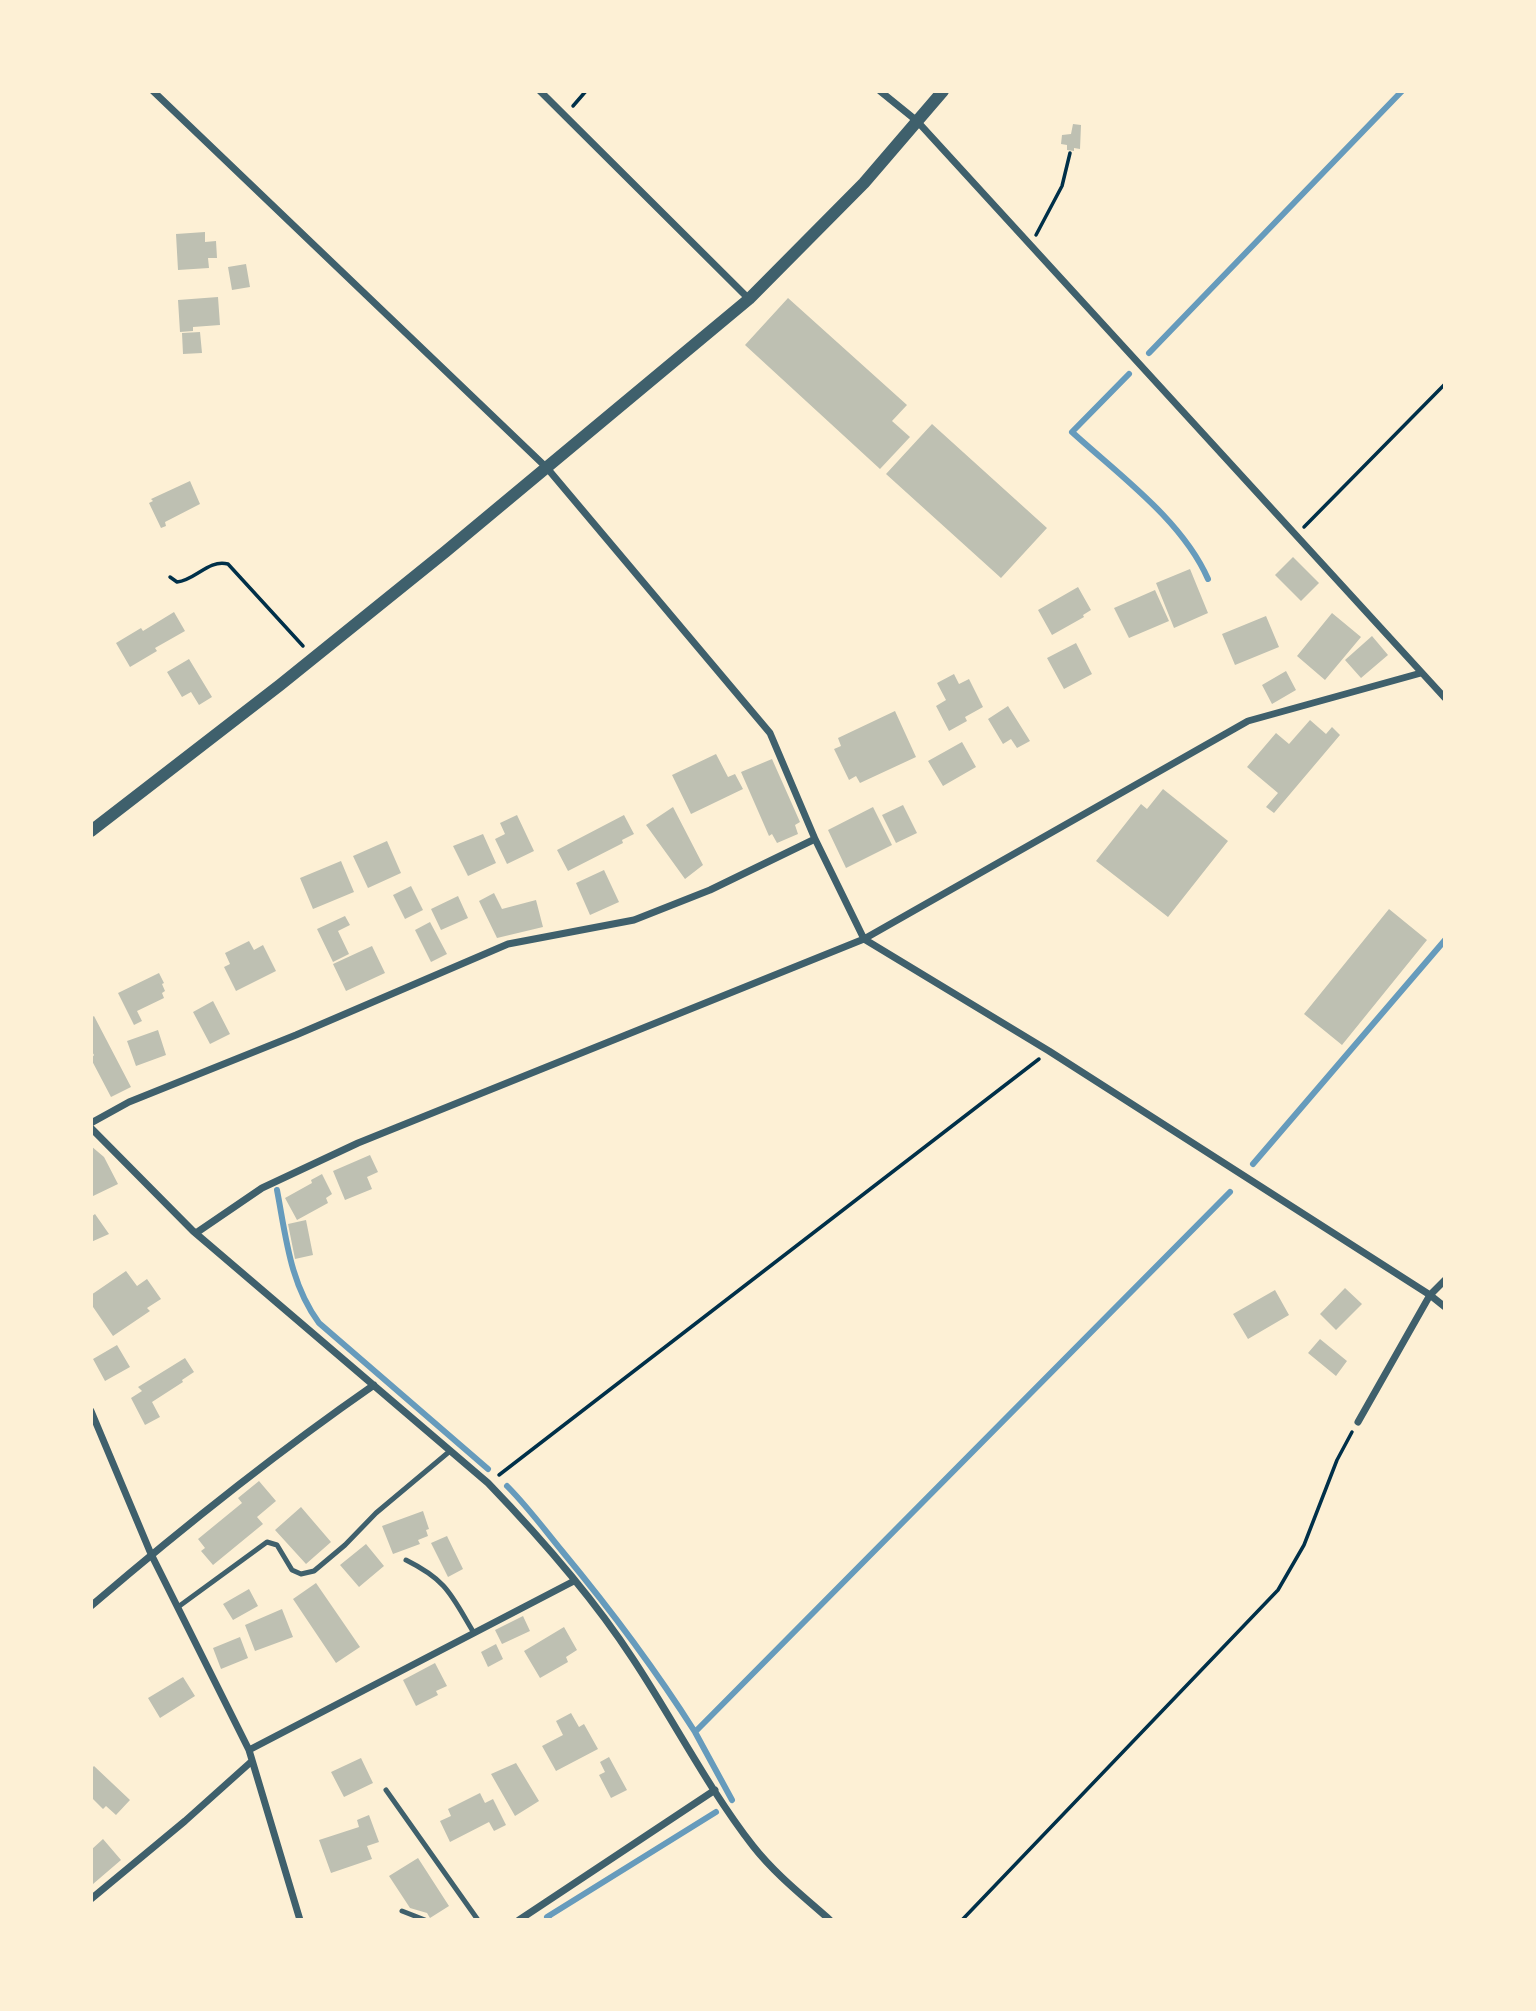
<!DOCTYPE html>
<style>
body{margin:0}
#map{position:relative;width:1536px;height:2011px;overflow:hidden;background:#fdf0d5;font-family:"Roboto Condensed",sans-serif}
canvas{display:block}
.frame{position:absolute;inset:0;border:93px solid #fdf0d5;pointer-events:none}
</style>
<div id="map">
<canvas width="1536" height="2011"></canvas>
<div class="frame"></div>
</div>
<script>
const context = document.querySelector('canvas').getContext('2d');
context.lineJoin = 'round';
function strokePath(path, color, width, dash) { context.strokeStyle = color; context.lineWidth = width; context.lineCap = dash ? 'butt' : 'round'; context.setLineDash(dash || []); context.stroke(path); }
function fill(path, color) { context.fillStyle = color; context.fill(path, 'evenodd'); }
strokePath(new Path2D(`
 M1149,353L1402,91
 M1129,374L1072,432C1119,475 1182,520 1208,579
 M1253,1164L1445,940
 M277,1190C286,1237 290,1284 319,1323L488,1469
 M507,1486C527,1506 544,1529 562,1551C610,1609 655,1669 695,1732
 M732,1800L695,1732L1230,1192
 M550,1920L547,1917L716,1812`), '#669bbc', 6);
fill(new Path2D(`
 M1073,124L1081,125L1080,149L1074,148V151L1067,150V145L1061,144L1062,135L1071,134Z
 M205,232V242L216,241L217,258H208L209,268L178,270L176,234Z
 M246,264L250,287L232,290L228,267Z
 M218,297L220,325L193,327V331L180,332L178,300Z
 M788,298L907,405L892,421L910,437L880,469L745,345Z
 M200,332L202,353L183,354L182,333Z
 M932,424L1047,528L1001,578L886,474Z
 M190,481L200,504L165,522L166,526L161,528L149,503L153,501L151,499Z
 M1293,557L1319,583L1301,601L1275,575Z
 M1190,569L1208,613L1174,628L1156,583Z
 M1078,587L1091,610L1083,615L1084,617L1052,635L1038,610Z
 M1155,590L1169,621L1129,638L1114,608Z
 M174,612L185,631L155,648L157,651L130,667L116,643L141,628L143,631Z
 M1332,613L1361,637L1325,680L1297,656Z
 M1266,616L1279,647L1235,665L1222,634Z
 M1372,636L1388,655L1361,678L1345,660Z
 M1076,643L1092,674L1064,689L1047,658Z
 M189,659L212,697L199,705L191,692L182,697L167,672Z
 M1286,671L1296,690L1272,704L1262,685Z
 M954,674L959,684L969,679L983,707L965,717L967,721L949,731L936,706L946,700L937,683Z
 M1008,706L1030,741L1017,748L1011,739L1003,744L988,719Z
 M895,711L916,757L860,783L856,776L849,780L834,749L841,746L838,738Z
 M1310,720L1326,734L1332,727L1340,735L1274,813L1266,807L1278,793L1247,767L1276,733L1289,744Z
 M962,742L976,767L943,786L928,761Z
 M716,754L728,777L735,774L743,789L691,814L672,775Z
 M772,759L800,822L795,825L798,834L777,843L772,834L769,836L741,772Z
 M1163,789L1228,841L1168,917L1096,861L1141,804L1147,809Z
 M903,805L917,833L896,843L882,815Z
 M673,807L703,865L685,879L646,825Z
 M873,807L892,845L846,868L828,830Z
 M517,815L534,851L507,864L495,839L505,834L500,823Z
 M624,815L634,834L622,840L623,843L568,871L557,850Z
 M483,834L496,863L468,876L453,846Z
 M387,841L401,873L368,888L353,856Z
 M341,861L354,892L313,909L300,878Z
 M604,870L619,902L590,915L576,883Z
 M411,886L423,910L405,919L393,895Z
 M494,893L502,909L536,900L543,927L497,938L479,901Z
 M458,896L468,918L441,930L431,909Z
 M1389,909L1427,940L1342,1045L1304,1014Z
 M345,916L350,925L338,931L349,954L333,962L317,929Z
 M430,922L447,954L431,962L415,930Z
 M249,941L254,950L263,945L276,971L236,991L224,967L230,964L225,953Z
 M372,946L385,973L346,991L333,964Z
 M159,973L164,983L162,984L165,991L162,993L164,998L137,1011L142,1021L134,1025L118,993Z
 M213,1001L230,1034L210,1044L193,1012Z
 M94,1016L131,1087L111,1097L91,1059L94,1055L91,1050V1018Z
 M158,1030L166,1055L136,1066L127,1041Z
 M91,1146L104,1157L118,1184L91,1197Z
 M370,1155L378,1172L367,1177L372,1189L345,1200L333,1171Z
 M322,1174L332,1194L326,1198L328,1203L297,1220L285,1198L312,1183L311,1180Z
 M95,1214L109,1234L91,1242V1217Z
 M306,1220L313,1255L295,1259L288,1224Z
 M126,1271L137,1286L147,1279L161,1299L147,1308L150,1311L113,1336L91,1304V1295Z
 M1345,1288L1362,1304L1336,1330L1320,1314Z
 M1275,1290L1289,1315L1248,1339L1233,1314Z
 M1320,1339L1347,1361L1336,1376L1308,1353Z
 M117,1345L130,1367L105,1381L93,1359Z
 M185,1358L194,1372L182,1380L183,1382L152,1402L160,1417L145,1425L131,1398L142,1391L138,1387Z
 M259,1481L276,1501L257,1517L263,1524L213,1565L201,1551L205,1548L198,1539L242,1503L238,1498Z
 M301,1507L331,1542L306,1564L275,1530Z
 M423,1511L429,1529L426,1530L428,1536L418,1540L420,1544L393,1554L382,1526Z
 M447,1536L463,1569L448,1577L431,1543Z
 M366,1544L384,1566L359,1587L340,1565Z
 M316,1583L360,1647L336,1663L293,1599Z
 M249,1589L258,1606L233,1620L223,1604Z
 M282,1609L293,1637L255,1651L245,1625Z
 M523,1616L530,1631L502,1644L495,1630Z
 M564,1627L577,1650L566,1657L568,1662L540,1678L524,1651Z
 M240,1637L248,1658L221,1669L213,1648Z
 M496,1644L503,1659L488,1667L481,1652Z
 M435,1663L447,1686L436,1691L438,1695L416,1706L403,1680Z
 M183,1677L195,1696L160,1718L148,1698Z
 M571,1713L579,1727L584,1724L598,1749L556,1771L542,1746L563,1735L556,1721Z
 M609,1757L627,1790L611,1798L599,1775L605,1772L600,1762Z
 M361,1758L373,1783L344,1797L331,1772Z
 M516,1763L539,1801L515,1816L491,1774Z
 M94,1766L130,1800L116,1815L106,1806L103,1809L91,1797V1769Z
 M480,1793L485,1803L493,1799L506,1825L494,1831L489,1822L450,1842L440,1821L451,1816L448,1809Z
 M369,1815L379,1842L367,1846L372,1859L331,1873L319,1840L359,1827L357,1820Z
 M103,1839L121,1860L93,1884L91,1882V1850Z
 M418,1858L449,1906L430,1918L427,1913L410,1908L389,1876Z`), '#bec0b2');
strokePath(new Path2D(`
 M573,106L586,91
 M1036,235L1062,186L1070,153
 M1304,527L1445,384
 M170,577L177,582C196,580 208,559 228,564L303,646
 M499,1475L1039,1059
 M962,1920L1278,1590L1304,1545L1337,1460L1352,1432`), '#003049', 3.5);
strokePath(new Path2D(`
 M406,1560C448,1581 451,1595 474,1633
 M178,1607L267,1542L277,1545L292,1570L301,1574L314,1571L345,1545L376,1513L450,1451
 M386,1790L478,1920
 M402,1911L425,1920`), '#3f606c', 5);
strokePath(new Path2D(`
 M153,91L547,468L770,733L815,839L864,939L1049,1051L1430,1295L1445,1307
 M540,91L749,299
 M880,91L917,121L1445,698
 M91,1123L129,1102L296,1035L508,944L634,920L710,890L815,839
 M91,1128L193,1231L488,1483C540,1537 592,1596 633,1659C674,1721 708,1788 753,1846C775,1874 803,1896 830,1920
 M196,1233L262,1188L358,1143L864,939L1248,721L1421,673
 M91,1411L151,1554L249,1750L300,1920
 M1358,1422L1430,1295L1445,1280
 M91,1606C182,1528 276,1453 374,1385
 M249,1750L574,1581
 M91,1899L185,1821L252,1761
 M519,1920L715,1790`), '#3f606c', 7);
strokePath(new Path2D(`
 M91,831L280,685L445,552L749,299L864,183L943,91`), '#3f606c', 12);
</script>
